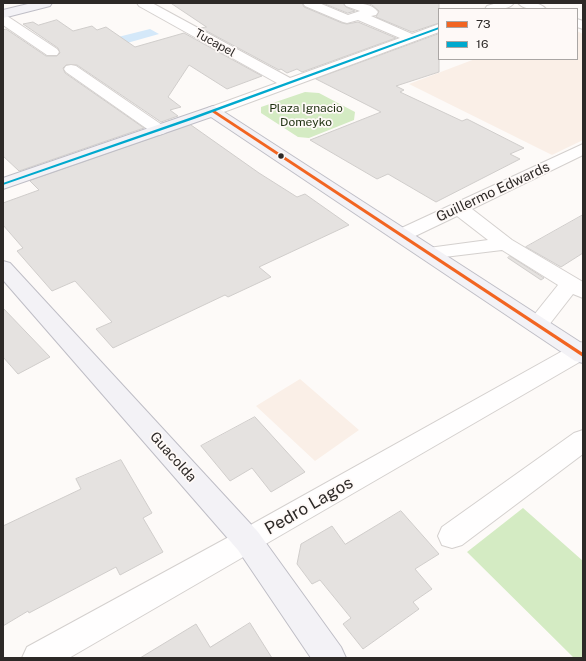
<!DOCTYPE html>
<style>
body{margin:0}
#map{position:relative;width:586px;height:661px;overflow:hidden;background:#fdfaf8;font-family:"Public Sans",sans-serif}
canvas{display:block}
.frame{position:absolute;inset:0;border:4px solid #2d2927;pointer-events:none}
.legend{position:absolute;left:438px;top:8px;width:140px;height:52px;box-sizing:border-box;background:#fef9f7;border:1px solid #aaa6a4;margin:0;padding:5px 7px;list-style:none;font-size:12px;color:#2d2927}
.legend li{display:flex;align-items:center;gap:8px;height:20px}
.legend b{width:20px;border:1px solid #aaa6a4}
</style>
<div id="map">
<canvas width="586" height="661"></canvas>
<div class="frame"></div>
<ul class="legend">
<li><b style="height:5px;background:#f26522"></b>73</li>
<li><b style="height:5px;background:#00a9ce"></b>16</li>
</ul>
</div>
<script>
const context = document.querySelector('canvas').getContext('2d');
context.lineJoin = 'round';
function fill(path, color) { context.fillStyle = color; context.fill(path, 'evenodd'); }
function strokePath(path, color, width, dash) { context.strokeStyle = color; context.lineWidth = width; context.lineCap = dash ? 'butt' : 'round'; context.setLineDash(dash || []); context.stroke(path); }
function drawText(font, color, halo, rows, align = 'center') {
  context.font = font + ' "Public Sans",sans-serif'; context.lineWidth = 3.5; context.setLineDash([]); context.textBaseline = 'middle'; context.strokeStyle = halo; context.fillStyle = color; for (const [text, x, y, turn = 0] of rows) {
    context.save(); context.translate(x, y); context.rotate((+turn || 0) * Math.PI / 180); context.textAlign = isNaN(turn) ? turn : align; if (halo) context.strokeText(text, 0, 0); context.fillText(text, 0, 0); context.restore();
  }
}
fill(new Path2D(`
 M577,31L583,34V140L552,155L409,84L475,59H577Z
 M300,379L359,430L315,461L256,406Z`), '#faefe7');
fill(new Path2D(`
 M305,92L319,93L355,112L354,120L309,138L298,137L261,113V107Z
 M523,508L583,561V658H574L467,552Z`), '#d4ebc3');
fill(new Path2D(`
 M150,29L159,34L127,43L118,37Z`), '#d4e8f9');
const building = new Path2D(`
 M171,3H302L304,7L342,23L347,24L358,22L396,38L302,72L297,69L287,73L281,69L279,70L201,28L206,27Z
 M323,3H343L346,7L355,11L348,13Z
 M366,3H439V23L412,32L376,17L379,11L372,5Z
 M57,20L73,31L92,26L97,30L106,27L135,47L184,33L262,76L227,89L189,65L168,97L181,107L170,110L178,116L161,122L77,65H66L63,68L65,73L144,128L19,171L3,156V30L6,29L46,56H57L60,53L58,48L23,24L33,22L38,25Z
 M439,34V72L396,86L404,90L400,92L462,121L467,119L524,148L510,154L520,159L436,202L388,174L377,179L310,140L381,112L316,79Z
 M191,125L259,173L297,197L305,194L349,225L259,267L271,277L228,297L225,295L113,348L96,329L112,322L75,281L52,291L17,251L23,248L3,225V203L39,190L30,181Z
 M583,215V253L561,267L526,247Z
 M510,256L544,278L541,280L508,258Z
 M3,308L50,357L18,374L3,357Z
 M255,417L305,472L271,492L252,468L230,481L201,446Z
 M121,460L152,513L143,518L163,552L120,575L116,567L29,613L28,611L3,626V526L81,489L76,479Z
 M401,511L439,554L415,569L432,589L413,602L419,609L363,649L343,624L351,618L320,580L312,584L297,564L301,544L332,526L345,544Z
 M250,623L272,658H140L196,624L210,647Z`);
fill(building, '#e5e2e0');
strokePath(building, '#d0cdcb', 1);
const minor = new Path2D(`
 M137,3H152L290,78L400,38L358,20L347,23L343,22L305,6L303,3H319L348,15L360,11L346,6L344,3C355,3 371,2 378,12L376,15L371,16L412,34L439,24V32L213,116L208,114L205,111L208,108L277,83L139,6Z
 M497,3H514C508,11 494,9 485,9L487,6Z
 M518,3C527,3 539,1 546,9C537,9 525,11 518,3Z
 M3,15L7,16L57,49L59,52L57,55H47L3,25Z
 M577,19L583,21V29L577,27Z
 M71,65L76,66L165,127L167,130L165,133L159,135L153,133L66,72L64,69L66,66Z
 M583,144V155L472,209L512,240L583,282V298L573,294L545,330L537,332L529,330L526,325L558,285L502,250L428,259L421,257L418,253L421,249L488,240L457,216L409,239L402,241L395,239L392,235L395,231Z
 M583,342V360L69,658H22L27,647L238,532L575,344Z
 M583,430V454L462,545L452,548L442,545L438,536L442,527L574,433Z`);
const major = new Path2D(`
 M32,3H52L50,6L3,18V10Z
 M213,106L218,108L583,344V363L575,361L211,117L3,189V178Z
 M3,261L10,263L258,532L341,647L346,658H311L238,550L3,280Z`);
strokePath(minor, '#d4d0ce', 2);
strokePath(major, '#bfbec6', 2);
fill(minor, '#fffefe');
fill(major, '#f3f2f6');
fill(new Path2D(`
 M212,110H214L583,353V357L212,112Z`), '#f26522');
fill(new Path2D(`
 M439,27V29L194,119L3,185V183L192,117Z`), '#00a9ce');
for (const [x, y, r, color] of [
 [281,156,3.5,"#2d2927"]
]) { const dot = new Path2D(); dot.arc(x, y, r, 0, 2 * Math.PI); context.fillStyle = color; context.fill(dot); strokePath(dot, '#fef9f7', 1.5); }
drawText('12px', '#2d2927', '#fef9f7', [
 ["Tucapel",215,43,29]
]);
drawText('12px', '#1e3110', '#fef9f7', [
 ["Plaza Ignacio",306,108],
 ["Domeyko",306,122]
]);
drawText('14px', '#2d2927', '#fef9f7', [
 ["Guillermo Edwards",493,192,-25],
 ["Guacolda",173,457,48]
]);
drawText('17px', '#2d2927', '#fef9f7', [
 ["Pedro Lagos",309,506,-30]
]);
</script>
